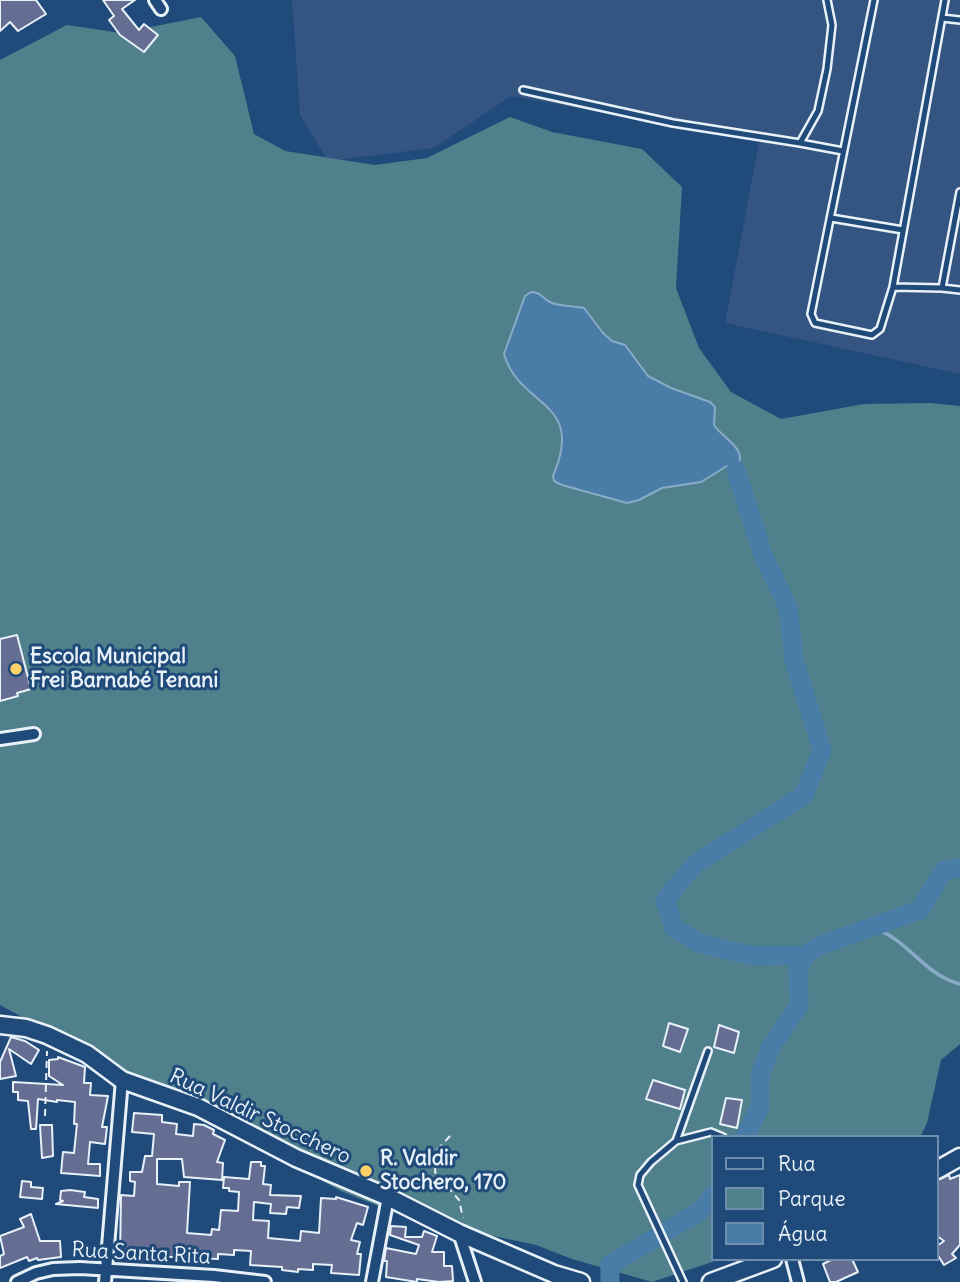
<!DOCTYPE html>
<meta charset="utf-8">
<style>
body{margin:0}
#map{position:relative;width:960px;height:1282px;overflow:hidden;background:#1f4a7a;font-family:Delius,sans-serif}
canvas{display:block}
.legend{position:absolute;left:711px;top:1135px;width:228px;height:126px;box-sizing:border-box;background:#1f4a7a;border:2px solid #6f8dac;margin:0;padding:9px 12px;list-style:none;font-size:21px;color:#e8f1f8}
.legend li{display:flex;align-items:center;gap:14px;height:35px}
.legend b{width:35px;border:2px solid #6f8dac}
</style>
<div id="map">
<canvas width="960" height="1282"></canvas>
<ul class="legend">
<li><b style="height:9px;background:#1f4a7a"></b>Rua</li>
<li><b style="height:19px;background:#4f808b"></b>Parque</li>
<li><b style="height:19px;background:#497ca6"></b>Água</li>
</ul>
</div>
<script>
const context = document.querySelector('canvas').getContext('2d');
context.lineJoin = 'round';
function fill(path, color) { context.fillStyle = color; context.fill(path, 'evenodd'); }
function strokePath(path, color, width, dash) { context.strokeStyle = color; context.lineWidth = width; context.lineCap = dash ? 'butt' : 'round'; context.setLineDash(dash || []); context.stroke(path); }
function drawText(font, color, halo, rows, align = 'center') {
  context.font = font + ' Delius,sans-serif'; context.lineWidth = 6; context.setLineDash([]); context.textBaseline = 'middle'; context.strokeStyle = halo; context.fillStyle = color; for (const [text, x, y, turn = 0] of rows) {
    context.save(); context.translate(x, y); context.rotate((+turn || 0) * Math.PI / 180); context.textAlign = isNaN(turn) ? turn : align; if (halo) context.strokeText(text, 0, 0); context.fillText(text, 0, 0); context.restore();
  }
}
fill(new Path2D(`
 M292,0H960V374L725,323L759,142L511,96L434,148L328,161L300,115Z`), '#345481');
fill(new Path2D(`
 M201,17L235,56L254,134L285,151L375,165L427,158L510,117L552,132L642,149L682,187L676,288L699,348L731,392L781,419L864,404L930,403L960,406V1044L941,1060L927,1123L920,1137H713V1259H721L652,1282L572,1259L536,1245L408,1218L341,1191L0,1005V60L67,25L121,33Z`), '#4f808b');
const water = new Path2D(`
 M531,292C542,292 543,300 552,303C560,306 574,306 584,308L603,333L612,341L625,345L648,376L671,388L710,402L715,407L714,425C724,440 750,449 736,470L727,466L701,482L662,488L639,500L627,503L562,485L554,481L553,476C586,399 520,409 504,354L525,296Z`);
fill(water, '#497ca6');
strokePath(water, '#89abc7', 2);
strokePath(new Path2D(`
 M873,928C907,938 925,976 960,984`), '#89abc7', 3.5);
strokePath(new Path2D(`
 M736,470L763,555L788,607L794,660L822,750L804,795L695,864L665,900L674,928L699,943L753,956L805,955
 M745,1137L760,1106V1076L770,1048L799,1005L798,970L805,955L821,945L920,910L944,870L960,868
 M610,1282V1265L700,1211L713,1195`), '#497ca6', 19);
const building = new Path2D(`
 M0,0H36L46,14L18,31L10,22L0,31Z
 M103,0H135L122,9L139,30L144,24L158,35L144,52L120,35L109,20L114,16Z
 M17,635L31,689L17,693L18,696L0,701V639Z
 M669,1023L688,1029L680,1052L663,1046Z
 M719,1025L739,1032L734,1053L714,1047Z
 M11,1037L25,1041L39,1050L31,1064L9,1049L16,1076L0,1079V1062Z
 M58,1057L85,1067L84,1083H91L90,1095L108,1096L102,1127H107L105,1144L90,1142L88,1164H100V1176L61,1173L63,1152L74,1153L77,1124H74L75,1102L57,1100V1102L38,1099L36,1129H31L28,1101L18,1100V1092H13V1082L63,1085L49,1076V1060L58,1059Z
 M653,1080L685,1090L680,1109L646,1099Z
 M726,1098L742,1100L737,1128L720,1124Z
 M134,1113L162,1115V1122L177,1124L176,1134L193,1136L194,1124L204,1125L214,1130L213,1134L225,1140L217,1162L223,1163L222,1180L184,1177L182,1159H157V1184L179,1186V1182H190L187,1233L211,1235L212,1229L219,1230L221,1210L238,1211L239,1192L229,1191V1188H223L224,1177L249,1179L251,1162H261V1166H265L263,1184L271,1185L270,1195L301,1196L299,1208L287,1207L286,1214L270,1213L271,1204L254,1202L253,1220L269,1221L268,1238L300,1241L301,1231L319,1233L321,1198L336,1199V1197L368,1207L363,1225L357,1223L351,1240L360,1242L357,1254H361L359,1275L331,1273L332,1265L313,1264V1270L298,1269V1272L282,1270V1267L250,1265L251,1251L234,1250V1255L218,1254V1259L150,1256V1259H120L121,1195L134,1196L135,1182L130,1181V1172H142L145,1156H152L154,1134L132,1132Z
 M40,1125H52L53,1156L42,1158Z
 M949,1175L950,1179L960,1175V1245L952,1254L956,1258L944,1265L937,1254V1246L944,1241L937,1236V1180Z
 M22,1181L31,1182V1187L43,1188L42,1199L20,1197Z
 M70,1190L85,1192L84,1197L98,1199V1208L56,1204L63,1201L60,1200L61,1191Z
 M31,1214L40,1241H60L61,1257L38,1260L37,1258L29,1261L27,1257L0,1268V1256L4,1254L0,1236L24,1227L20,1219Z
 M391,1226L406,1227L405,1237H422L424,1231L437,1236L432,1252H444V1266H452L453,1281L439,1282L417,1279V1282L386,1277L387,1261H384L386,1248L416,1254L419,1245L390,1235Z
 M833,1259H852L858,1272L836,1282H830L823,1264Z`);
fill(building, '#656d92');
strokePath(building, '#e8f1f8', 2);
const lane = new Path2D(`
 M874,0L811,314L815,323L872,335L880,329L893,287L945,0
 M942,18L960,20
 M523,90L673,123L800,143L818,111L827,69L832,25L827,0
 M800,143L843,151
 M960,192L942,288L960,290
 M831,218L903,230
 M893,287L942,288
 M676,1141L711,1132L723,1137
 M683,1282L638,1185L640,1175L651,1162L676,1141L708,1051`);
const street = new Path2D(`
 M155,0L161,9
 M0,739L34,734
 M459,1233L475,1282
 M792,1259L798,1282
 M17,1282L36,1273L53,1269L80,1268L214,1276L265,1282
 M105,1282L122,1080
 M372,1282L388,1197`);
const secondary = new Path2D(`
 M0,1025L26,1028L47,1035L87,1054L122,1080L198,1107L296,1158L388,1197L459,1233L554,1274L581,1282
 M937,1170L960,1157
 M711,1282L773,1259`);
strokePath(lane, '#e8f1f8', 10);
strokePath(street, '#e8f1f8', 16);
strokePath(secondary, '#e8f1f8', 21);
strokePath(new Path2D(`
 M45,1116L47,1051
 M450,1136L437,1150L435,1172L459,1200L463,1218`), '#e8f1f8', 2, [7, 5]);
strokePath(lane, '#1f4a7a', 5);
strokePath(street, '#1f4a7a', 10);
strokePath(secondary, '#1f4a7a', 16);
for (const [x, y, r, color] of [
 [16,669,7,"#ffd166"],
 [366,1171,7,"#ffd166"]
]) { const dot = new Path2D(); dot.arc(x, y, r, 0, 2 * Math.PI); context.fillStyle = color; context.fill(dot); strokePath(dot, '#1f4a7a', 2.5); }
drawText('bold 21px', '#e8f1f8', '#1f4a7a', [
 ["Escola Municipal",30,657],
 ["Frei Barnabé Tenani",30,681],
 ["R. Valdir",380,1159],
 ["Stochero, 170",380,1183]
], 'left');
drawText('21px', '#e8f1f8', '#1f4a7a', [
 ["Rua Valdir Stocchero",260,1117,25],
 ["Rua Santa Rita",141,1254,3]
]);
</script>
